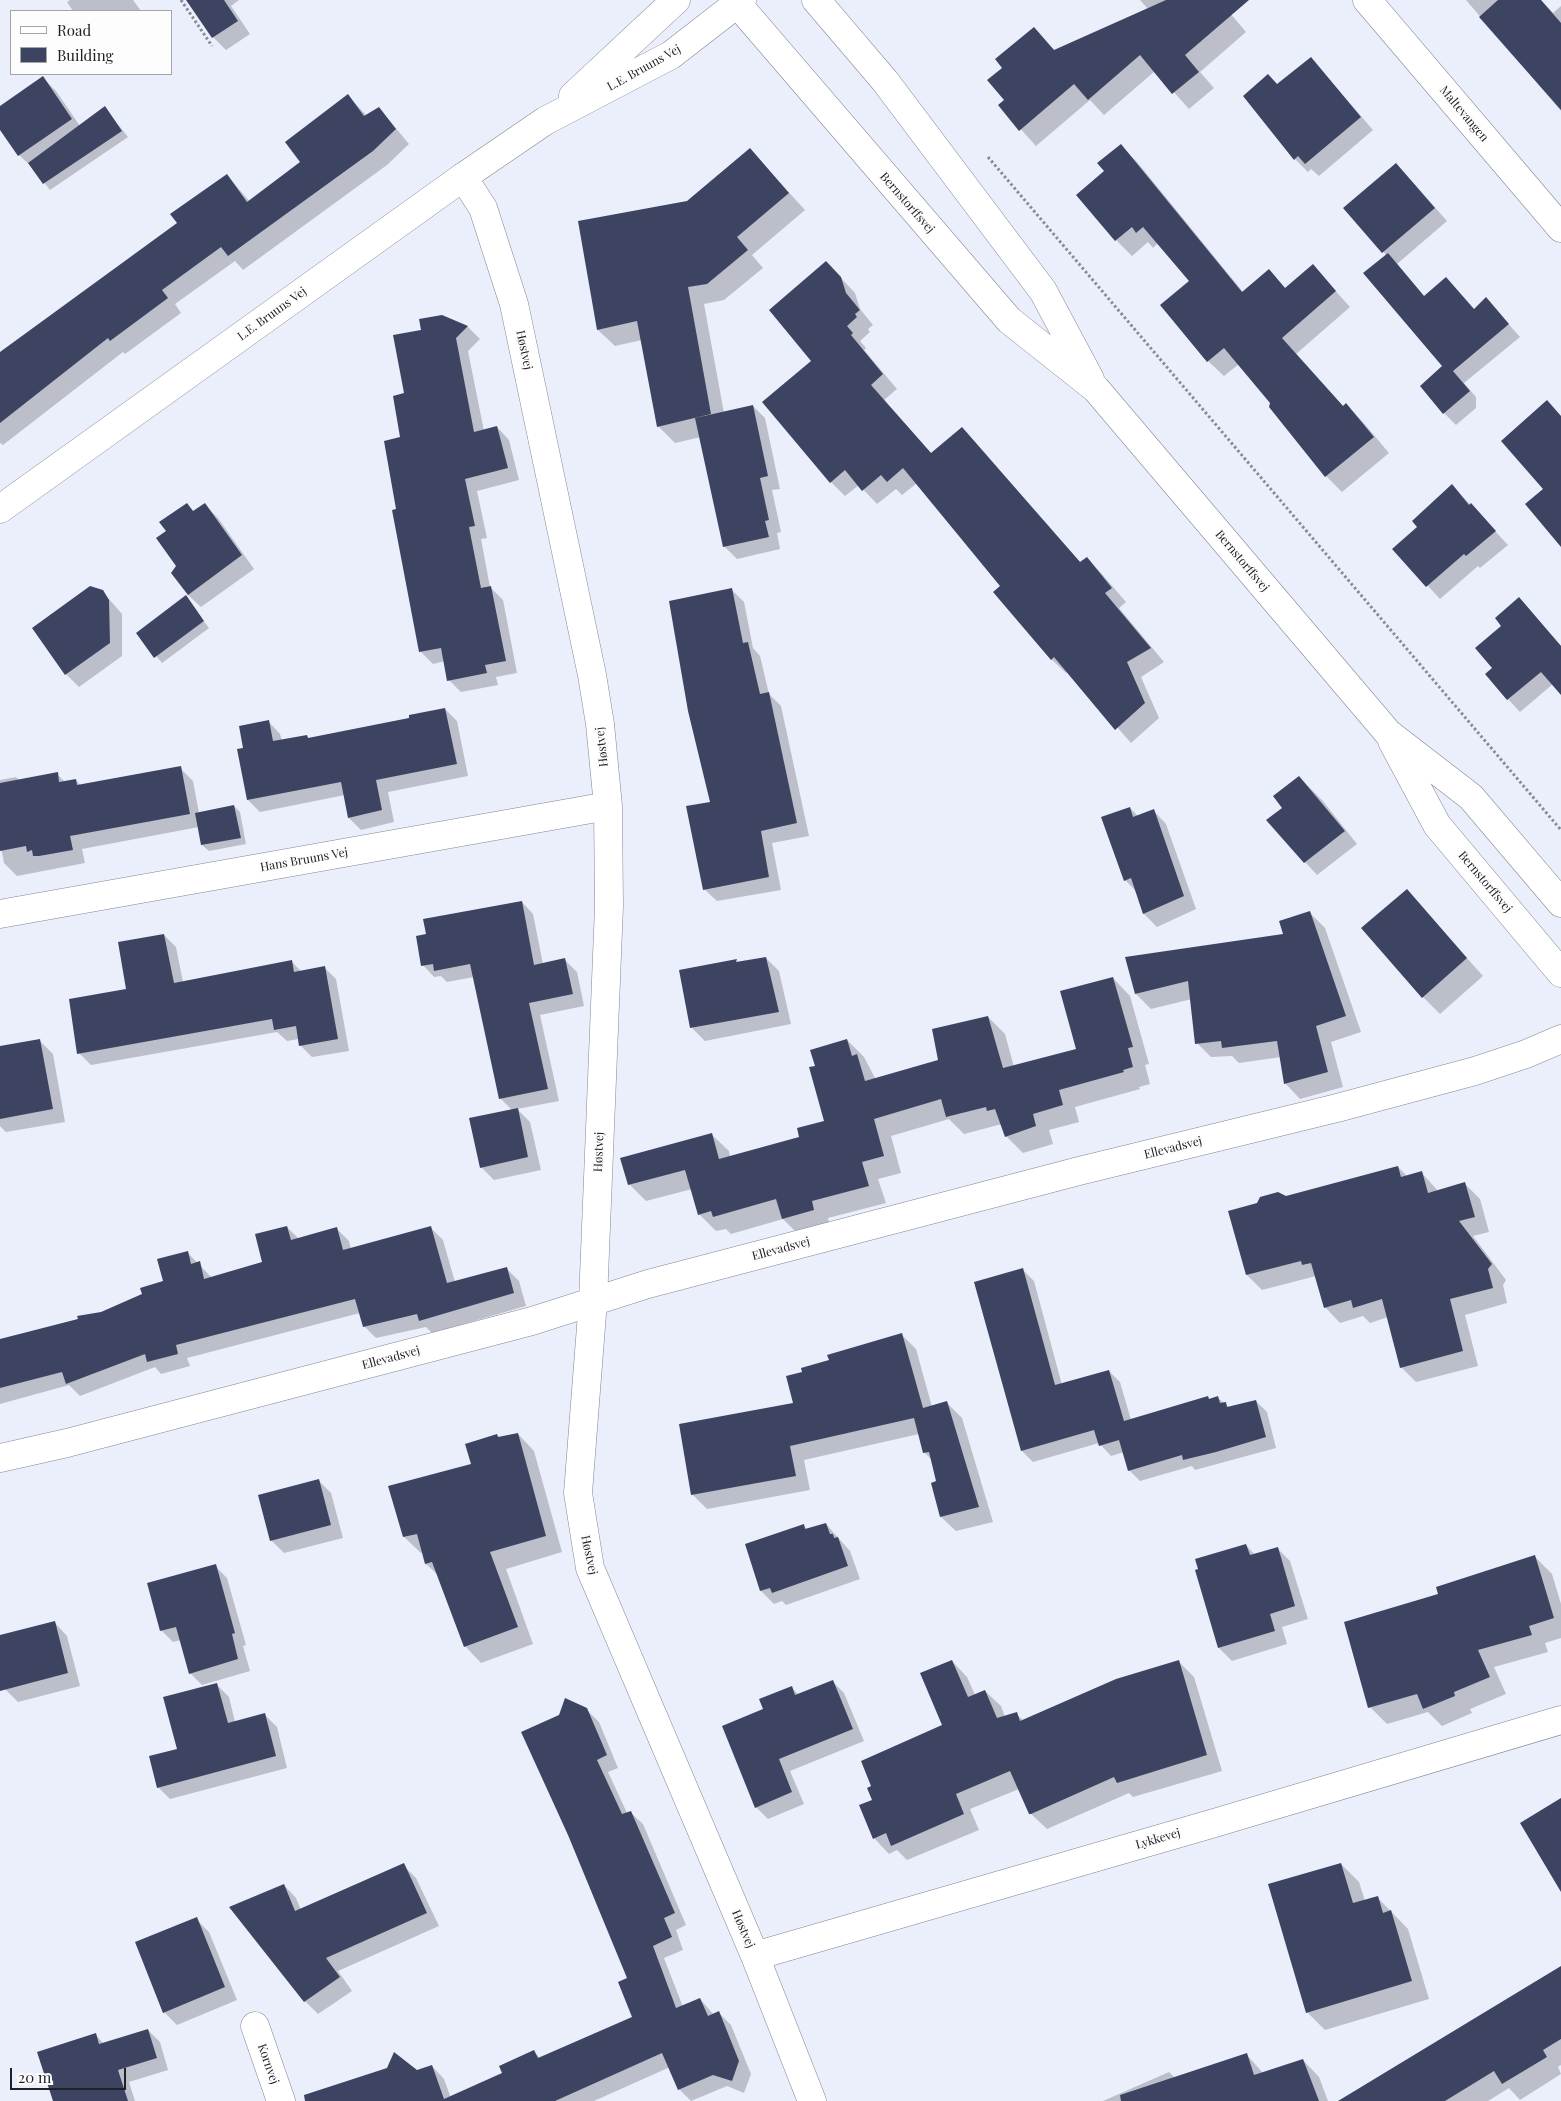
<!DOCTYPE html>
<meta charset="utf-8">
<style>
body{margin:0}
#map{position:relative;width:1561px;height:2101px;overflow:hidden;background:#ebeffc;font-family:"Playfair Display",serif}
canvas{display:block}
.legend{position:absolute;left:10px;top:10px;width:162px;height:65px;box-sizing:border-box;background:#fdfdfd;border:1px solid #a5a5a7;margin:0;padding:6px 9px;list-style:none;font-size:15px;color:#202126}
.legend li{display:flex;align-items:center;gap:10px;height:25px}
.legend b{width:25px;border:1px solid #a5a5a7}
.scale{position:absolute;left:10px;top:2068px;width:116px;height:22px;box-sizing:border-box;border:2px solid #202126;border-top:0;padding-left:6px;font-size:15px;line-height:18px;white-space:nowrap;color:#202126;-webkit-text-stroke:4px #fdfdfd;paint-order:stroke}
</style>
<div id="map">
<canvas width="1561" height="2101"></canvas>
<ul class="legend">
<li><b style="height:6px;background:#fff"></b>Road</li>
<li><b style="height:14px;background:#3d4461"></b>Building</li>
</ul>
<div class="scale">20 m</div>
</div>
<script>
const context = document.querySelector('canvas').getContext('2d');
context.lineJoin = 'round';
function fill(path, color) { context.fillStyle = color; context.fill(path, 'evenodd'); }
function strokePath(path, color, width, dash) { context.strokeStyle = color; context.lineWidth = width; context.lineCap = dash ? 'butt' : 'round'; context.setLineDash(dash || []); context.stroke(path); }
function drawText(font, color, halo, rows, align = 'center') {
  context.font = font + ' "Playfair Display",serif'; context.lineWidth = 5; context.setLineDash([]); context.textBaseline = 'middle'; context.strokeStyle = halo; context.fillStyle = color; for (const [text, x, y, turn = 0] of rows) {
    context.save(); context.translate(x, y); context.rotate((+turn || 0) * Math.PI / 180); context.textAlign = isNaN(turn) ? turn : align; if (halo) context.strokeText(text, 0, 0); context.fillText(text, 0, 0); context.restore();
  }
}
fill(new Path2D(`
 M70,0H133L141,11H73L67,2Z
 M188,0H239L231,6L250,34L226,50L213,37Z
 M1140,0H1219L1246,32L1200,72L1214,88L1189,109L1155,71L1104,115L1090,100L1036,146L999,105L1006,100L1004,68L1034,29L1055,51L1148,9Z
 M1466,0H1541L1553,13L1561,6V111Z
 M1323,72L1373,130L1319,176L1311,169L1308,172L1295,159L1244,96Z
 M43,78L56,91L80,126L105,108L128,137L50,190L33,168L19,155L0,128V107Z
 M348,96L367,116L379,108L409,144L387,165L243,270L235,261L175,304L181,313L125,354L123,352L3,445L0,443V355L178,224L227,175L250,202L302,162Z
 M1121,146L1137,162L1243,292L1269,271L1286,289L1313,266L1350,307L1296,354L1344,407L1346,405L1362,421L1389,453L1342,492L1326,476L1271,407L1272,403L1239,364L1224,376L1208,361L1190,282L1158,243L1153,248L1148,242L1132,256L1116,240L1106,171Z
 M750,150L805,210L752,255L763,268L724,300L704,304L724,413L753,406L765,418L780,489L772,490L781,532L777,533L780,549L737,559L724,546L701,437L675,443L659,427L642,340L615,346L598,330L579,222L688,203Z
 M1409,178L1447,221L1397,264L1425,297L1475,310L1486,299L1520,337L1464,383L1476,397V408L1456,425L1444,413V366L1387,256L1345,208Z
 M840,277L855,293L860,309L873,325L868,329L870,332L860,341L866,348L864,350L897,389L884,400L932,454L962,429L1081,563L1087,558L1101,573L1126,602L1119,608L1164,662L1141,677L1159,718L1131,743L1068,671L1066,673L1051,659L1002,586L917,483L902,495L896,489L877,504L859,485L845,496L831,482L813,362Z
 M442,316L468,327L480,339L468,351L484,431L497,427L509,440L519,480L477,491L487,538L481,539L490,587L503,600L517,673L496,677L498,685L461,692L449,680L445,661L433,664L420,651L397,510L406,394L423,331Z
 M1452,485L1508,545L1480,568L1478,566L1440,599L1394,549L1419,527Z
 M187,505L194,512L205,505L218,518L254,569L201,607L188,595L177,566Z
 M732,590L744,602L753,648L760,656L769,694L781,706L809,836L772,843L781,890L717,901L704,889Z
 M102,591L122,614V656L79,687L66,674L34,628Z
 M185,597L209,628L162,663L137,633Z
 M1519,599L1561,646V693L1553,684L1520,712L1508,699L1503,626Z
 M445,709L457,721L468,776L388,792L394,822L361,830L349,818L345,795L260,812L248,800L244,748L268,721L280,734L282,741L307,736L309,739L411,719Z
 M180,768L193,781L199,813L234,806L240,812L246,844L209,851L202,845L199,827L82,849L85,863L17,876L4,863L0,842V780L16,777L20,781L57,774L65,782L76,780L81,786Z
 M1299,777L1322,800L1357,844L1317,875L1305,862L1284,808Z
 M1130,808L1138,816L1154,811L1166,824L1196,909L1157,927L1144,914L1137,892L1125,880Z
 M1407,891L1483,976L1440,1014L1423,997Z
 M522,902L533,914L543,964L565,960L577,972L584,1006L540,1015L559,1101L517,1109L530,1122L541,1170L494,1180L481,1167L512,1110L500,1098L474,977L447,982L441,976L434,977L423,965Z
 M1309,912L1325,928L1361,1032L1331,1042L1343,1087L1300,1099L1285,1083L1281,1057L1239,1063L1232,1056L1211,1057L1196,1042L1192,999L1151,1009L1136,994L1285,935Z
 M164,935L176,947L183,982L292,962L301,971L324,967L336,979L349,1051L312,1057L300,1045L299,1039L287,1041L277,1032L91,1065L79,1053L127,990Z
 M766,958L779,971L791,1024L705,1041L692,1028L736,961L739,963Z
 M1113,978L1130,996L1149,1064L1145,1065L1150,1084L1139,1087L1140,1089L1075,1107L1079,1122L1049,1130L1053,1144L1023,1153L1006,1136L1002,1124L964,1134L949,1119L891,1136L901,1173L878,1179L886,1203L828,1218L830,1227L800,1236L783,1219L731,1234L726,1229L716,1231L699,1214L692,1189L646,1201L629,1184L711,1134L729,1151L730,1157L800,1138L825,1122L816,1067L847,1040L864,1057L876,1080L940,1061L988,1017L1005,1034L1014,1067L1078,1049Z
 M40,1041L53,1054L65,1122L6,1132L0,1126V1048Z
 M1398,1167L1407,1176L1421,1172L1438,1191L1465,1184L1480,1199L1489,1232L1473,1236L1506,1280L1503,1285L1507,1303L1465,1315L1478,1366L1416,1382L1401,1367L1388,1317L1370,1323L1363,1316L1340,1323L1325,1307L1316,1276L1262,1290L1247,1275L1286,1197Z
 M287,1227L299,1239L337,1229L349,1241L351,1249L431,1228L443,1240L455,1282L506,1268L519,1281L526,1306L432,1333L426,1327L376,1338L364,1326L360,1313L187,1358L190,1366L161,1374L155,1367L80,1396L69,1385L0,1404V1340L101,1313L144,1295L164,1282L187,1252L212,1278L264,1263Z
 M1023,1270L1034,1281L1062,1385L1109,1371L1120,1382L1131,1420L1218,1398L1230,1408L1256,1401L1267,1412L1276,1448L1195,1470L1192,1466L1140,1481L1129,1470L1124,1452L1111,1456L1099,1443L1033,1462L1022,1451Z
 M901,1334L916,1349L932,1407L947,1403L962,1418L993,1522L956,1531L941,1517L938,1482L933,1461L924,1452L919,1434L804,1460L810,1490L707,1509L692,1494L795,1404L803,1373Z
 M518,1434L534,1451L562,1552L506,1569L533,1644L481,1663L465,1646L439,1576L426,1564L423,1553H421L404,1537L473,1465L497,1435L500,1438Z
 M318,1480L331,1493L343,1538L284,1553L271,1540Z
 M826,1524L850,1551L860,1579L786,1605L782,1601L774,1604L761,1591L746,1545L804,1526L808,1530Z
 M1246,1545L1255,1555L1277,1548L1290,1561L1308,1619L1282,1627L1287,1644L1232,1661L1219,1648Z
 M1535,1557L1552,1574L1561,1604V1638L1545,1643L1548,1652L1494,1667L1506,1694L1470,1709L1472,1713L1442,1726L1428,1712L1387,1724L1370,1707L1440,1595Z
 M215,1566L227,1578L246,1645L243,1646L250,1671L202,1685L190,1673L181,1640L173,1642L161,1630Z
 M55,1623L67,1636L80,1686L18,1702L5,1689L0,1671V1637Z
 M952,1661L967,1677L975,1695L985,1691L1001,1706L1005,1717L1016,1714L1024,1721L1178,1661L1194,1677L1222,1771L1133,1797L1129,1793L1047,1829L1030,1813L1019,1789L970,1809L979,1830L907,1860L897,1850L889,1854L874,1838L873,1801L943,1726Z
 M832,1681L844,1693L864,1741L790,1771L804,1804L768,1819L756,1807L764,1710L791,1687L799,1695Z
 M217,1685L229,1697L235,1722L265,1715L277,1727L287,1768L170,1799L158,1787Z
 M586,1709L599,1722L618,1768L608,1772L627,1813L630,1812L643,1824L686,1925L676,1930L683,1950L664,1958L683,2007L700,1999L714,2015L719,2013L731,2025L751,2074L744,2093L727,2086L691,2101L679,2089L670,2067L594,2101H478L504,2073L534,2052L540,2058L633,2018Z
 M1341,1864L1359,1882L1365,1901L1377,1897L1408,1929L1429,1999L1325,2030L1307,2012Z
 M403,1865L416,1878L439,1926L338,1971L352,1991L318,2014L305,2001L284,1885L296,1898L301,1910Z
 M196,1919L209,1932L237,2000L177,2025L164,2012Z
 M1561,1968V2065L1558,2067L1561,2074L1520,2100L1509,2088L1488,2101H1340Z
 M148,2030L160,2042L168,2070L129,2082L135,2101H55L95,2034L104,2044Z
 M1246,2054L1263,2073L1303,2060L1319,2077L1328,2101H1103L1169,2072L1175,2078Z
 M432,2066L444,2079L452,2101H361L417,2071Z`), '#0003');
fill(new Path2D(`
 M186,0H224L238,21L212,38Z
 M1166,0H1249L1185,55L1199,72L1172,94L1140,55L1088,100L1074,84L1019,131L998,105L1004,100L987,80L1002,68L995,59L1034,27L1054,50Z
 M1498,0H1541L1561,23V110L1479,17Z
 M1311,57L1361,117L1305,164L1298,156L1294,160L1243,96L1268,74L1277,84Z
 M43,76L72,119L18,156L0,130V106Z
 M348,94L364,116L379,107L396,129L373,151L228,256L221,247L162,290L168,298L110,341L108,338L0,423V352L177,223L170,214L227,174L247,202L300,162L285,142Z
 M105,106L122,131L43,184L28,163Z
 M1121,144L1242,292L1269,269L1285,288L1313,264L1336,291L1282,338L1343,406L1346,403L1374,437L1325,477L1269,407L1270,403L1224,348L1207,362L1160,305L1189,281L1143,227L1136,233L1132,227L1115,241L1076,195L1104,171L1097,163Z
 M750,148L789,193L737,237L748,250L707,284L688,287L711,414L657,427L637,321L597,330L578,221L687,201Z
 M1396,163L1435,208L1382,253L1343,208Z
 M1388,253L1424,296L1446,277L1474,309L1486,297L1509,324L1453,371L1470,391L1443,414L1420,386L1442,366L1363,273Z
 M826,261L841,277L846,293L860,310L855,314L857,317L847,326L853,333L851,335L883,374L871,385L931,453L962,427L1080,562L1087,557L1112,588L1105,593L1151,648L1127,662L1145,703L1115,730L1054,657L1051,660L993,592L1000,586L903,468L887,482L881,475L862,491L845,470L830,483L762,402L811,361L769,310Z
 M442,315L468,326L456,338L474,432L497,426L508,468L465,479L475,526L469,527L481,588L491,586L506,661L485,665L487,673L447,681L441,648L419,652L392,510L396,509L384,441L400,437L393,396L404,393L393,335L421,330L419,319Z
 M1547,400L1561,416V547L1525,504L1543,489L1501,441Z
 M753,405L768,476L760,478L769,520L765,521L769,537L723,547L695,418Z
 M1452,484L1469,505L1471,503L1496,531L1466,556L1464,554L1426,587L1392,549L1417,527L1412,521Z
 M187,503L193,511L205,503L242,555L188,595L171,573L176,566L156,538L166,531L159,522Z
 M90,586L103,590L109,600L110,643L65,675L32,628Z
 M732,588L743,643L748,642L760,694L769,692L797,823L761,831L769,877L703,890L686,806L710,802L688,711L669,601Z
 M186,595L204,621L154,658L136,633Z
 M1519,597L1561,646V695L1541,672L1507,700L1485,674L1492,668L1475,648L1501,626L1495,618Z
 M445,708L457,764L376,780L382,810L348,818L341,782L247,800L237,749L243,748L239,726L269,720L273,741L307,735L308,738L409,718V715Z
 M181,766L190,814L70,836L73,850L39,856H33L32,850L27,852L26,846L0,851V783L58,772L59,782L76,779L77,785Z
 M1299,776L1345,831L1304,863L1266,820L1282,808L1273,796Z
 M234,805L241,838L201,845L195,813Z
 M1130,807L1133,817L1154,809L1184,896L1143,914L1131,878L1124,881L1101,817Z
 M1407,889L1467,958L1422,998L1361,928Z
 M522,901L534,965L565,958L573,994L529,1003L548,1089L499,1099L470,964L434,971L433,964L421,966L416,936L426,934L423,919Z
 M1310,911L1346,1016L1316,1026L1328,1072L1284,1084L1277,1041L1222,1048L1221,1041L1195,1044L1188,981L1135,994L1125,957L1283,934L1279,921Z
 M164,934L174,983L292,960L294,972L325,966L338,1039L299,1046L296,1026L274,1030L272,1019L77,1054L69,999L126,989L118,942Z
 M766,957L779,1012L690,1028L679,970L737,959L736,962Z
 M1113,977L1133,1047L1128,1048L1133,1067L1123,1070L1124,1072L1059,1090L1063,1105L1033,1114L1036,1126L1005,1137L995,1109L987,1111L986,1107L946,1117L941,1099L874,1119L884,1156L862,1162L869,1186L812,1201L814,1210L782,1219L776,1199L713,1217L711,1211L698,1215L685,1170L628,1185L620,1158L712,1133L719,1159L799,1137L797,1128L824,1121L809,1067L815,1066L810,1050L847,1039L852,1056L857,1054L865,1081L938,1060L932,1029L988,1016L1003,1068L1076,1049L1060,991Z
 M40,1039L53,1109L0,1119V1046Z
 M518,1108L528,1157L480,1168L469,1118Z
 M1398,1166L1401,1177L1422,1171L1428,1193L1465,1182L1475,1217L1459,1221L1492,1264L1488,1269L1493,1288L1450,1299L1463,1351L1400,1368L1382,1299L1353,1308L1351,1300L1324,1308L1311,1263L1302,1265L1301,1261L1246,1275L1228,1211L1257,1203L1260,1197L1278,1192L1286,1196Z
 M287,1226L291,1240L337,1227L343,1250L431,1226L447,1283L507,1267L514,1293L419,1321L417,1314L363,1327L355,1299L176,1345L178,1354L147,1362L145,1354L66,1384L62,1372L0,1388V1339L78,1319L77,1316L101,1312L142,1294L140,1288L163,1281L157,1259L188,1251L191,1264L200,1261L204,1279L262,1262L255,1234Z
 M1023,1268L1055,1385L1109,1370L1124,1421L1208,1396L1209,1399L1218,1396L1220,1403L1226,1402L1227,1407L1256,1400L1266,1437L1216,1452L1183,1460L1182,1455L1128,1471L1119,1440L1099,1446L1094,1430L1021,1451L974,1282Z
 M902,1333L923,1408L947,1401L979,1507L940,1517L931,1483L936,1481L929,1452L923,1453L914,1418L790,1446L796,1476L691,1495L679,1424L793,1403L786,1376L802,1372L801,1368L829,1360L827,1355Z
 M518,1433L546,1536L490,1552L518,1627L464,1647L432,1562L425,1564L417,1534L403,1537L388,1486L471,1464L465,1444L497,1434L498,1437Z
 M319,1479L331,1525L270,1541L258,1495Z
 M826,1523L830,1534H833L834,1538L838,1537L848,1566L772,1593L770,1588L760,1591L745,1544L804,1524L805,1529Z
 M1246,1544L1250,1555L1278,1547L1295,1606L1270,1614L1275,1631L1218,1648L1195,1570L1198,1569L1195,1559Z
 M1535,1555L1554,1618L1529,1626L1532,1635L1478,1650L1490,1677L1454,1692L1455,1696L1423,1709L1417,1694L1368,1708L1344,1622L1438,1594L1436,1587Z
 M216,1564L235,1633L232,1634L238,1659L189,1674L176,1627L160,1631L147,1583Z
 M55,1621L68,1673L0,1691V1635Z
 M952,1660L968,1697L985,1690L997,1718L1017,1712L1020,1721L1116,1679L1179,1660L1207,1755L1117,1783L1114,1777L1031,1814H1029L1010,1771L956,1794L964,1814L891,1846L886,1833L873,1839L859,1805L872,1800L867,1788L871,1786L861,1761L942,1725L920,1673Z
 M833,1680L853,1729L779,1759L792,1792L755,1808L722,1726L763,1709L759,1699L792,1686L795,1695Z
 M217,1683L228,1723L265,1713L276,1756L157,1788L149,1756L177,1749L163,1697Z
 M565,1698L587,1708L607,1755L597,1760L622,1814L631,1811L675,1913L664,1918L672,1937L653,1946L676,2008L700,1998L708,2016L719,2011L739,2061L732,2081L713,2075L678,2090L662,2053L555,2101H305L304,2095L387,2068L394,2052L417,2070L432,2065L444,2099L502,2073L499,2066L534,2050L538,2058L632,2017L618,1982L627,1978L568,1835L521,1732L559,1715Z
 M1561,1798V1892L1520,1823Z
 M404,1863L427,1913L326,1958L340,1977L304,2002L229,1907L284,1884L295,1911Z
 M1341,1863L1353,1903L1378,1896L1383,1913L1391,1910L1412,1981L1306,2013L1268,1884Z
 M197,1917L225,1987L163,2013L135,1942Z
 M1561,1966V2039L1543,2050L1547,2057L1502,2084L1494,2071L1445,2101H1338Z
 M148,2029L157,2058L118,2070L128,2101H53L37,2052L96,2033L99,2044Z
 M1247,2053L1254,2075L1303,2059L1319,2101H1121L1120,2095Z`), '#3d4461');
const minor = new Path2D(`
 M1367,0L1561,228
 M463,177L483,208L514,304L592,675L600,724L608,806L609,906L593,1301L578,1493L590,1568L755,1956L812,2101
 M0,914L608,806
 M0,1458L67,1443L532,1321L648,1284L1079,1171L1337,1108L1475,1071L1526,1054L1561,1039
 M755,1956L1211,1824L1561,1720
 M255,2026L281,2101`);
const tertiary = new Path2D(`
 M734,0L1009,320L1096,389L1388,733L1471,797L1561,903
 M816,0L885,81L1043,291L1090,379
 M573,96L676,0
 M0,509L463,177L545,121L671,55L742,0
 M1392,741L1437,825L1561,973`);
strokePath(minor, '#828692', 29);
strokePath(tertiary, '#828692', 29);
strokePath(new Path2D(`
 M181,0L212,46
 M988,157L1561,830`), '#888b94', 3, [2.5, 2.5]);
strokePath(minor, '#fff', 28);
strokePath(tertiary, '#fff', 28);
drawText('12px', '#202126', '#fdfdfd', [
 ["L.E. Bruuns Vej",644,68,-29],
 ["Maltevangen",1464,114,50],
 ["Bernstorffsvej",907,203,49],
 ["L.E. Bruuns Vej",272,314,-36],
 ["Høstvej",524,350,78],
 ["Bernstorffsvej",1242,561,50],
 ["Høstvej",602,747,-96],
 ["Hans Bruuns Vej",304,860,-10],
 ["Bernstorffsvej",1485,882,50],
 ["Ellevadsvej",1173,1148,-14],
 ["Høstvej",599,1152,-88],
 ["Ellevadsvej",781,1249,-15],
 ["Ellevadsvej",391,1358,-15],
 ["Høstvej",589,1555,78],
 ["Lykkevej",1158,1839,-16],
 ["Høstvej",743,1929,67],
 ["Kornvej",268,2064,71]
]);
</script>
